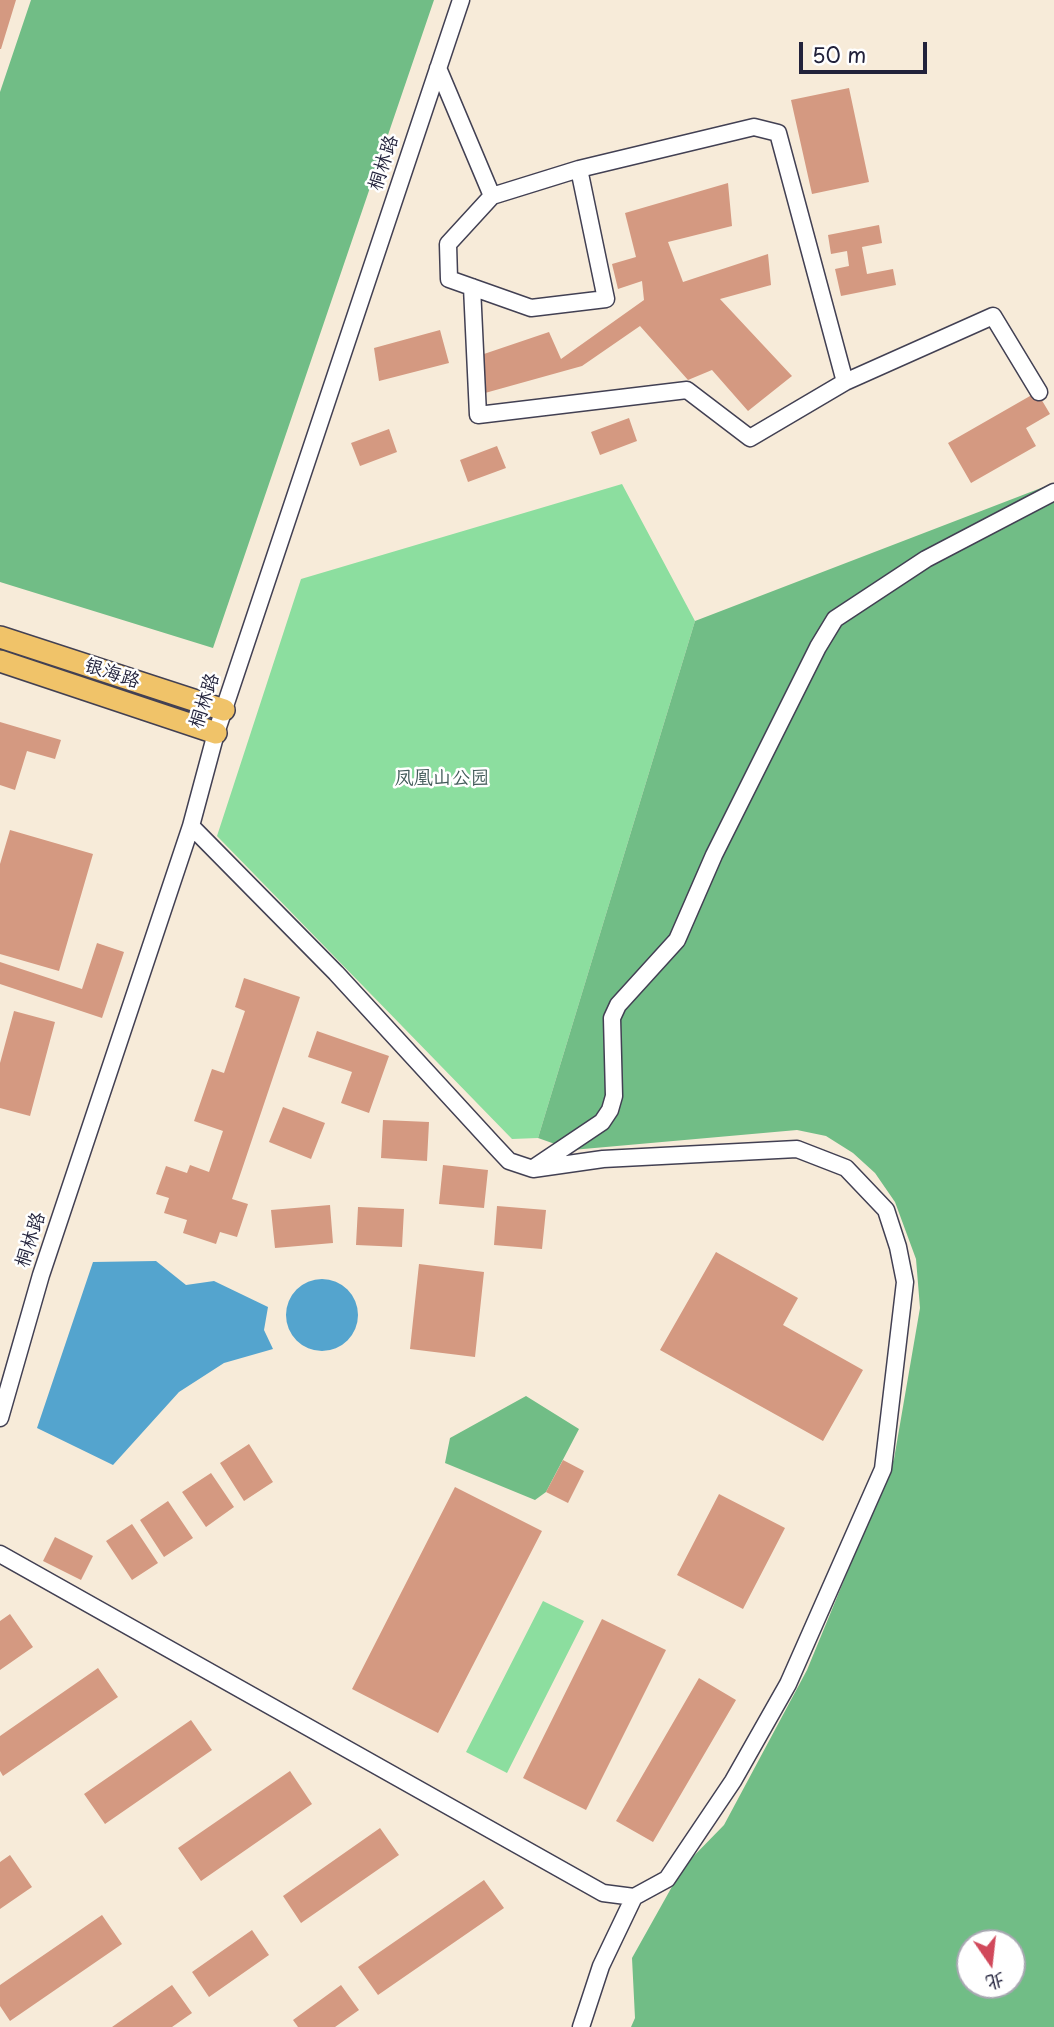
<!DOCTYPE html>
<meta charset="utf-8">
<style>
body{margin:0}
#map{position:relative;width:1054px;height:2027px;overflow:hidden;background:#f7ebd9;font-family:"Playpen Sans","LXGW WenKai TC",sans-serif}
canvas{display:block}
.north{position:absolute;left:956px;top:1929px;width:70px;height:70px;box-sizing:border-box;background:#fff;border:2px solid #a7a7b1;border-radius:50%;rotate:166deg;font-size:19px;font-weight:700;line-height:28px;text-align:center;color:#22223b}
.north::after{content:'';display:block;margin:auto;width:24px;height:32px;background:#d1495b;clip-path:polygon(50% 0,100% 100%,50% 72%,0 100%)}
.scale{position:absolute;left:799px;top:42px;width:128px;height:32px;box-sizing:border-box;border:4px solid #22223b;border-top:0;padding-left:9px;font-size:21px;line-height:24px;white-space:nowrap;color:#22223b;-webkit-text-stroke:5px #fff;paint-order:stroke}
</style>
<div id="map">
<canvas width="1054" height="2027"></canvas>
<div class="north">北</div>
<div class="scale">50 m</div>
</div>
<script>
const context = document.querySelector('canvas').getContext('2d');
context.lineJoin = 'round';
function fill(path, color) { context.fillStyle = color; context.fill(path, 'evenodd'); }
function strokePath(path, color, width, dash) { context.strokeStyle = color; context.lineWidth = width; context.lineCap = dash ? 'butt' : 'round'; context.setLineDash(dash || []); context.stroke(path); }
function drawText(font, color, halo, rows, align = 'center') {
  context.font = font + ' "Playpen Sans","LXGW WenKai TC",sans-serif'; context.lineWidth = 5; context.setLineDash([]); context.textBaseline = 'middle'; context.strokeStyle = halo; context.fillStyle = color; for (const [text, x, y, turn = 0] of rows) {
    context.save(); context.translate(x, y); context.rotate((+turn || 0) * Math.PI / 180); context.textAlign = isNaN(turn) ? turn : align; if (halo) context.strokeText(text, 0, 0); context.fillText(text, 0, 0); context.restore();
  }
}
fill(new Path2D(`
 M622,484L695,621L538,1138L512,1139L217,836L301,579Z
 M543,1601L584,1621L507,1773L466,1752Z`), '#8cde9f');
fill(new Path2D(`
 M31,0H434L213,648L0,582V92Z
 M1054,483V2027H631L635,2018L632,1958L683,1867L724,1825L807,1670L894,1459L920,1308L916,1259L895,1202L875,1173L853,1153L826,1136L797,1130L572,1150L538,1138L695,621ZM970,1943H1012V1985H970Z
 M526,1396L579,1429L546,1492L535,1500L445,1463L450,1438Z`), '#71bd86');
fill(new Path2D(`
 M156,1261L186,1285L214,1281L268,1307L264,1330L273,1349L224,1363L179,1392L113,1465L37,1428L93,1262Z
 M286 1315a36 36 0 1 1 72 0a36 36 0 1 1-72 0Z`), '#54a4ce');
fill(new Path2D(`
 M0,0H16L1,49H0Z
 M849,88L869,182L812,194L791,100Z
 M728,183L732,226L668,242L683,282L768,254L771,285L720,299L792,376L748,411L712,370L688,380L640,326L582,366L485,393L481,355L549,332L561,359L644,300L642,281L618,289L612,264L636,257L625,213Z
 M879,225L882,243L862,247L867,274L893,269L896,285L841,296L835,269L849,266L847,251L831,254L828,235Z
 M440,330L449,363L379,381L374,348Z
 M1037,392L1050,414L1026,428L1036,446L971,483L948,443Z
 M629,418L637,441L600,455L591,432Z
 M389,429L397,452L360,466L351,443Z
 M497,446L506,468L468,482L460,460Z
 M0,722L61,740L55,759L27,751L15,790L0,785Z
 M10,830L93,854L59,971L0,954V864Z
 M97,943L124,952L102,1018L0,984V962L82,989Z
 M244,978L300,997L232,1199L248,1204L237,1237L220,1232L216,1244L183,1233L187,1220L164,1213L169,1198L156,1194L166,1166L187,1173L190,1165L209,1172L223,1131L194,1121L212,1069L224,1073L245,1011L235,1007Z
 M14,1011L55,1022L30,1116L0,1108V1063Z
 M317,1031L389,1056L369,1113L341,1103L352,1072L308,1057Z
 M283,1107L325,1123L311,1159L269,1142Z
 M383,1120L429,1122L427,1161L381,1158Z
 M443,1165L488,1170L484,1208L439,1204Z
 M330,1205L333,1243L275,1248L271,1210Z
 M497,1206L546,1210L542,1249L494,1245Z
 M358,1207L404,1209L402,1247L356,1245Z
 M716,1252L798,1298L783,1325L863,1370L823,1441L660,1350Z
 M419,1264L484,1272L475,1357L410,1349Z
 M249,1444L273,1482L244,1501L220,1463Z
 M563,1460L584,1471L568,1503L546,1492Z
 M211,1473L234,1507L206,1527L182,1492Z
 M455,1487L542,1531L438,1733L352,1689Z
 M719,1494L785,1528L743,1609L677,1575Z
 M168,1501L193,1538L164,1557L140,1520Z
 M132,1524L158,1563L132,1580L106,1541Z
 M55,1537L93,1556L81,1580L43,1561Z
 M10,1614L33,1647L0,1670V1621Z
 M602,1619L666,1650L586,1810L523,1778Z
 M98,1668L118,1697L3,1776L0,1771V1736Z
 M699,1678L736,1700L653,1842L616,1821Z
 M191,1720L212,1750L105,1824L84,1794Z
 M290,1771L312,1804L201,1881L178,1848Z
 M380,1828L399,1855L301,1923L283,1896Z
 M10,1855L32,1887L0,1909V1862Z
 M484,1880L504,1908L378,1995L358,1967Z
 M102,1915L122,1944L10,2021L0,2006V1985Z
 M252,1930L269,1955L209,1997L192,1972Z
 M172,1985L192,2013L172,2027H112Z
 M341,1985L359,2010L335,2027H298L293,2020Z`), '#d49981');
const minor = new Path2D(`
 M438,68L492,196L448,244L449,279L531,308L606,299L579,169L754,127L778,133L845,382L993,316L1039,392
 M492,196L579,169
 M472,287L478,415L687,390L750,438L845,382
 M535,1167L602,1122L610,1110L614,1096L612,1018L618,1005L677,940L714,855L818,647L835,619L926,559L1054,492
 M0,1418L41,1275L191,826L216,733L461,0
 M0,1554L603,1893L634,1897L667,1879L733,1781L788,1684L883,1469L905,1282L898,1247L886,1210L846,1168L797,1149L603,1159L533,1169L509,1161L494,1145L336,973L191,826
 M581,2027L601,1966L634,1897`);
const major = new Path2D(`
 M0,637L224,710
 M0,661L216,733`);
strokePath(minor, '#424053', 19);
strokePath(major, '#424053', 24);
strokePath(minor, '#fff', 16);
strokePath(major, '#f0c369', 21);
drawText('19px', '#22223b', '#fff', [
 ["桐林路",384,163,-72],
 ["银海路",112,674,18],
 ["桐林路",205,701,-72],
 ["桐林路",31,1240,-72]
]);
drawText('19px', '#425a59', '#fff', [
 ["凤凰山公园",442,779]
]);
</script>
